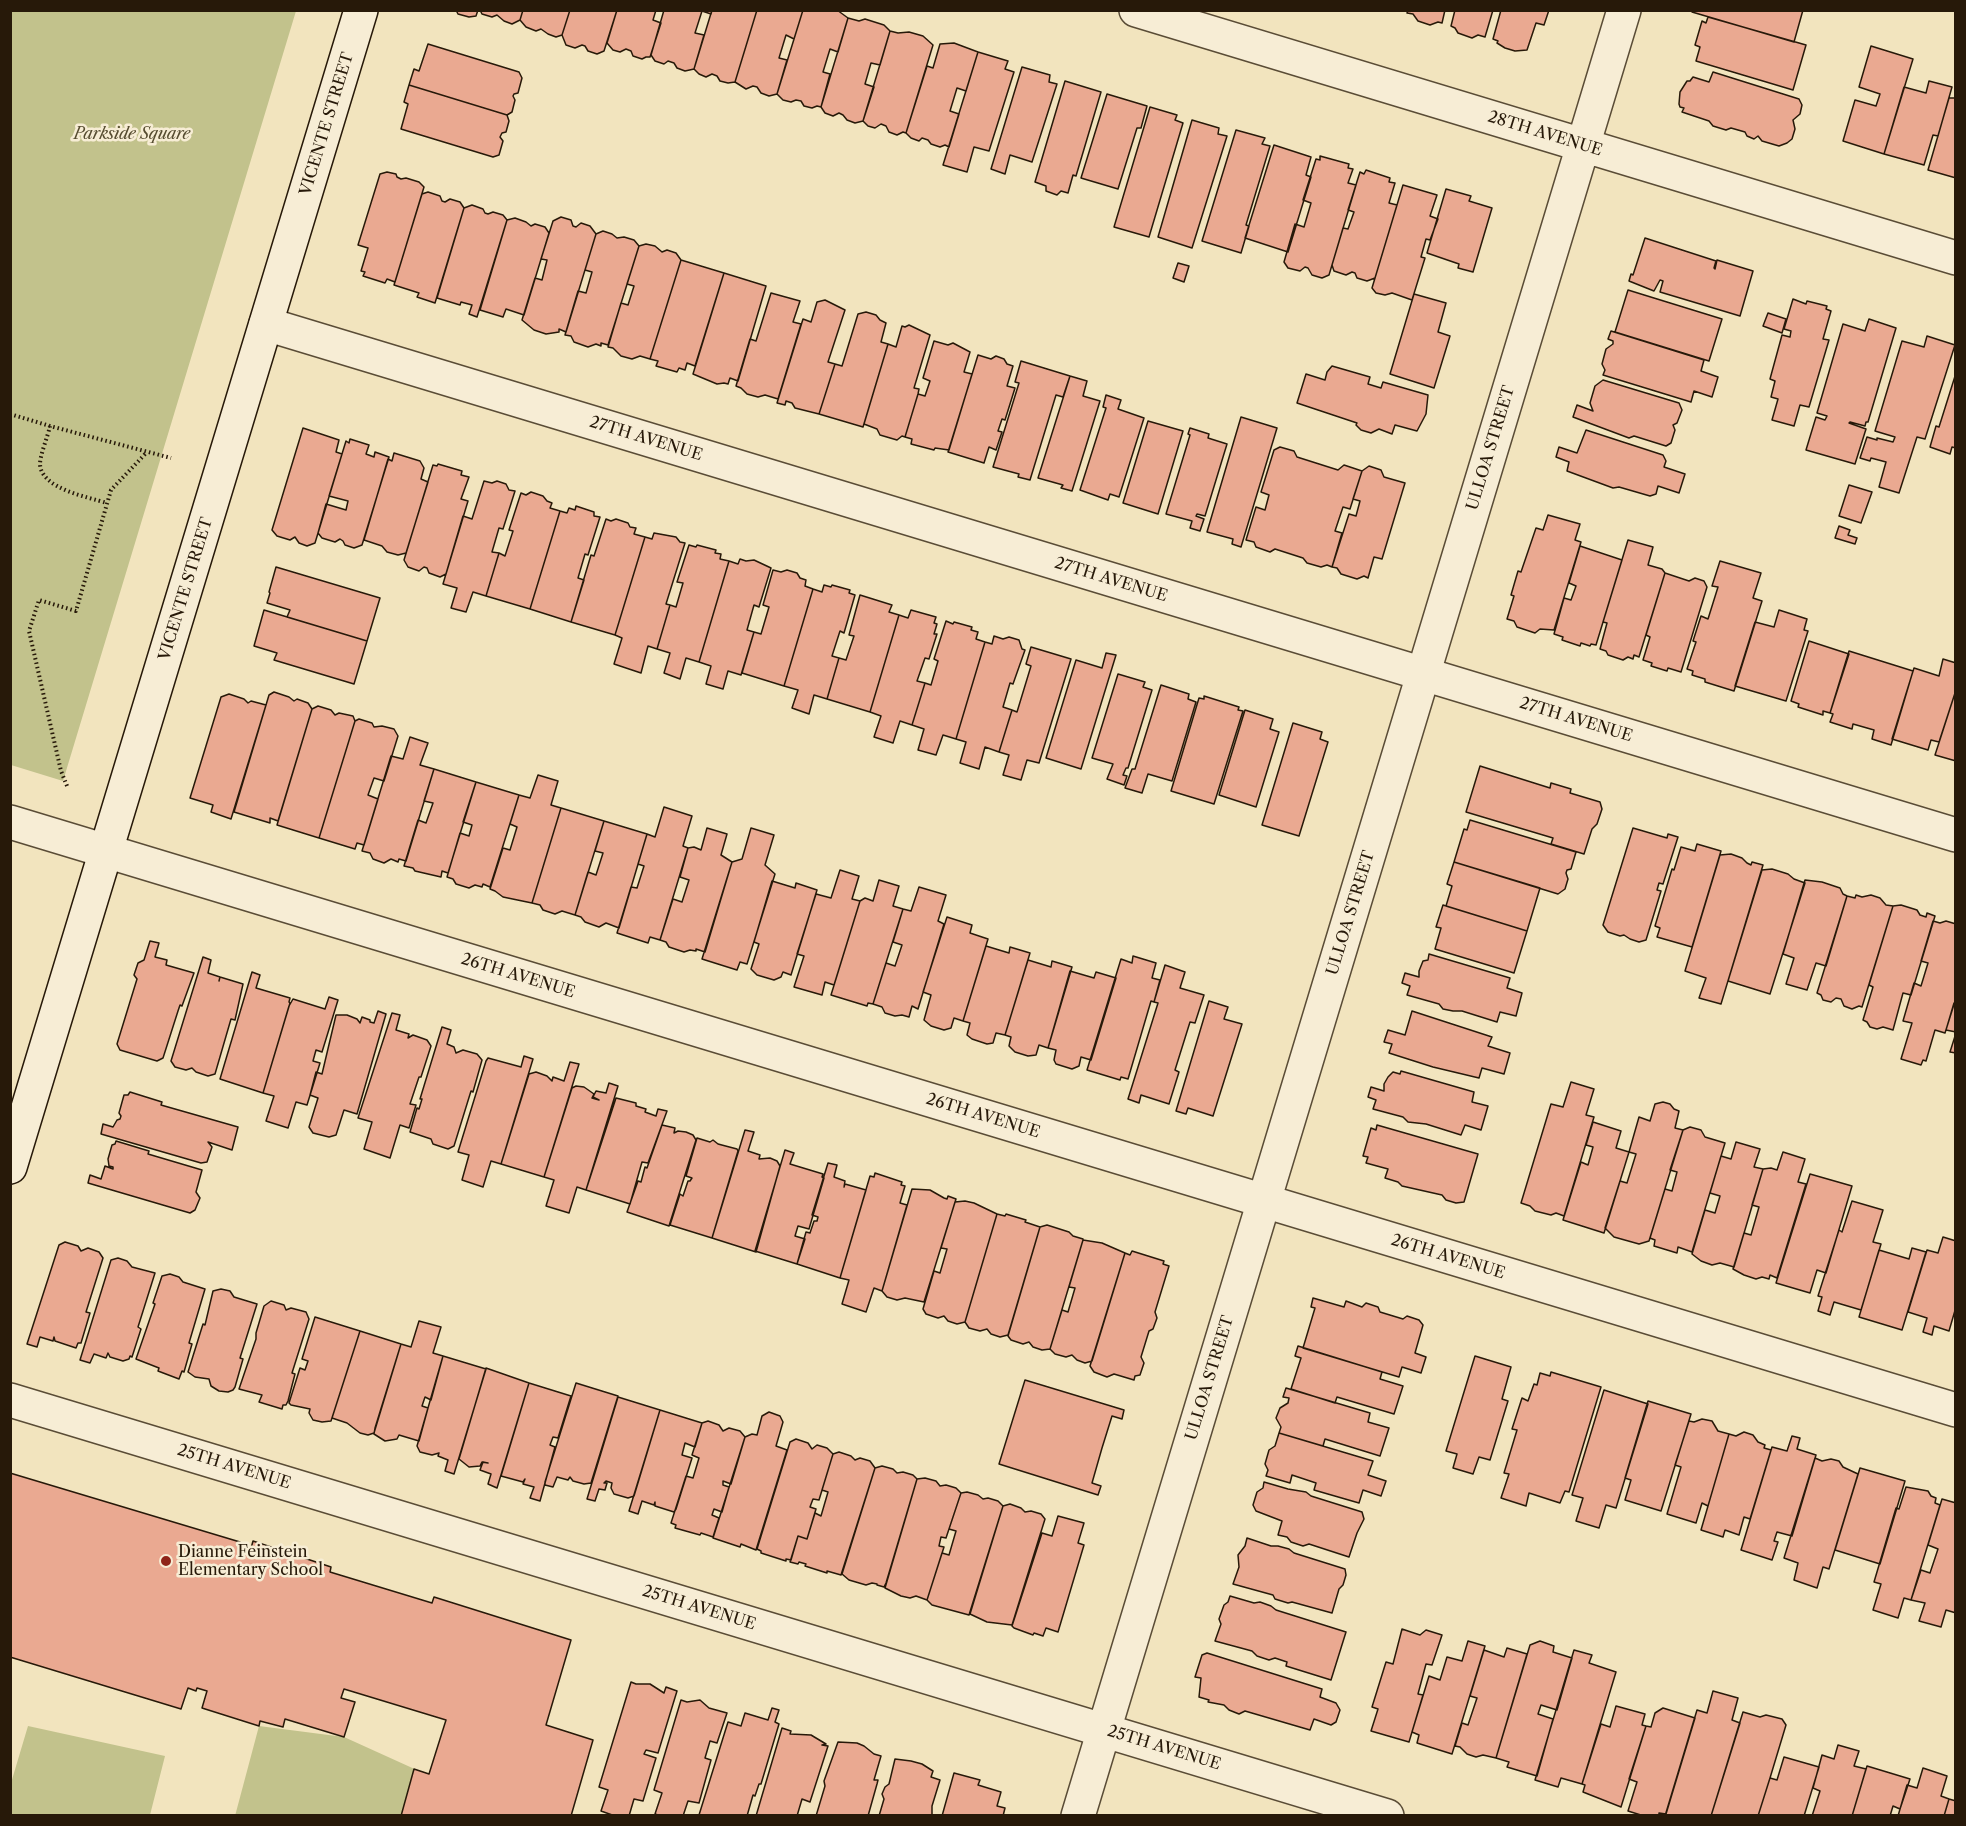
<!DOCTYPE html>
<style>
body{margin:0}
#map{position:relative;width:1966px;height:1826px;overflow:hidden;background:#f2e4be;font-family:"Libre Caslon Text",serif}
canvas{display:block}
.frame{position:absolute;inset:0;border:12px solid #271909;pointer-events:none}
</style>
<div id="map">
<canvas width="1966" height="1826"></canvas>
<div class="frame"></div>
</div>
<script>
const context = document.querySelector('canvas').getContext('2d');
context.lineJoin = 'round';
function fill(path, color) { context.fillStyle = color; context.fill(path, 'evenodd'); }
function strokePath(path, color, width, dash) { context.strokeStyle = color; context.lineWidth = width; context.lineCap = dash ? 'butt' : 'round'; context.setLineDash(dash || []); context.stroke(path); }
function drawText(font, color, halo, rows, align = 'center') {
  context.font = font + ' "Libre Caslon Text",serif'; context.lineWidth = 5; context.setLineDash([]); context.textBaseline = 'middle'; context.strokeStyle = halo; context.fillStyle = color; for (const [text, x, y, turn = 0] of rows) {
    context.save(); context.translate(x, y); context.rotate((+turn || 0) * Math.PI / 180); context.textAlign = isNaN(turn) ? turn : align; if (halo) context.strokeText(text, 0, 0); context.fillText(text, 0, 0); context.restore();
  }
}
fill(new Path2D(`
 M10,11H296L63,781L11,765Z
 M28,1726L165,1756L150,1815H11V1783Z
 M259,1726L344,1737L419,1771L405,1815L235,1816Z`), '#c2c28c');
const building = new Path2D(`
 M456,10H478L476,16L469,17L458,14Z
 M480,10H523L520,20L512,24L504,21L497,15L492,17L482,14Z
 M523,10H570L562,35L556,37L548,34L541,29L536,31L526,27L520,20Z
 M570,10H617L604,51L597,54L588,51L585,46L582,45L575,48L566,45L562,35Z
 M617,10H656L653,20L661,23L650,57H646L642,59L633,56L631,51L626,49L620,52L613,50L607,43Z
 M664,10H712L711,14L702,11L695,33L704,35L694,69L685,71L677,68L674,63L668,61L664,64L655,61L651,55Z
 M712,10H757L735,82L728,83L720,81L717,76L712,74L706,77L699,74L694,69Z
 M757,10H803L794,39L786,35L779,58L787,60L777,94L769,96L761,93L757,87L753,86L746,89L735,82Z
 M803,10H837L848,18L838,52L830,49L823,72L830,74L821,107L817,106L812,108L804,106L801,101L796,100L791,102L783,100L777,94Z
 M1408,10H1445L1442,23L1438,22L1430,25L1418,21L1413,14L1407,13Z
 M1455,10H1493L1485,37L1478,35L1472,38L1458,33L1455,28L1451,26Z
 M1501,10H1549L1544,25L1536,23L1527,50L1515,51L1505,48L1497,43L1498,41L1493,39Z
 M1693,10H1803L1794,42L1692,12Z
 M1708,17L1806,45L1793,90L1696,61L1700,47L1695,45L1702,21L1706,23Z
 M848,18L859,21L865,19L884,25L890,31L880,65L871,63L865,84L874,87L863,121L855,123L847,120L843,115L839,113L833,116L825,113L821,107Z
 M890,31L898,33L909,32L923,36L933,45L906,133L903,132L897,135L889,132L886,126L881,124L875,128L868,126L863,121Z
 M954,43L978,52L966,91L957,88L950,111L959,114L949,147L945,145L940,147L931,144L928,140L922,138L919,141L911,138L906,133L927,66L933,68L940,44Z
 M428,44L519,72L522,78L518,93L514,94L513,96L515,100L512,112L507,115L409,85L414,69L419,71Z
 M1871,46L1913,59L1884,154L1843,141L1855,100L1876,106L1880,94L1859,87Z
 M978,52L1008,61L1005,69L1014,72L989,151L974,147L967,172L943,165Z
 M1022,67L1050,75L1049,82L1057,84L1032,162L1010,155L1005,174L991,169Z
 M1713,72L1799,99L1802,105L1800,114L1793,120L1795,129L1792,139L1787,143L1779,146L1762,141L1758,136L1754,139L1747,136L1745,132L1731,128L1726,130L1713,126L1709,121L1682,112L1684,108L1680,107L1679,104L1680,92L1687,81H1690L1693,77L1709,82Z
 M1065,81L1101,92L1076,176L1073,175L1068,193L1061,191L1057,195L1046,191V186L1035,182Z
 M1929,81L1952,87L1938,136L1933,135L1924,165L1884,154L1904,87L1926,93Z
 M409,85L507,115L509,121L506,132L502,133L500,137L503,141L499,155L493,157L401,129L408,104L404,102Z
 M1107,94L1147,106L1141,128H1137L1118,189L1081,178Z
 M1949,98H1956V178L1928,170Z
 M1150,107L1177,115L1175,120L1183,123L1149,237L1114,227Z
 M1192,120L1219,128L1218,134L1227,136L1192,248L1158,237Z
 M1236,130L1265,138L1262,144L1270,146L1246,225L1249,226L1241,253L1202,241Z
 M1274,145L1311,157L1306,175L1311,177L1288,252L1245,238Z
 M1320,156L1349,164L1348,168L1353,169L1348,183L1356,185L1329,275L1322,278L1312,275L1308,268L1305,267L1300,271L1288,268L1284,262L1295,224L1304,227L1311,203L1303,200L1316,159L1320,160Z
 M1366,170L1390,178L1389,182L1395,183L1389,203L1397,205L1375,278L1367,281L1357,278L1355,273L1352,272L1346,275L1334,271L1332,265L1343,228L1348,229L1354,212L1348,210L1360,172L1364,174Z
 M387,172L396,174L397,177L401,179L406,178L419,182L424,187L395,282L387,279L385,283L363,276L365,272L361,271L368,248L358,245L380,174Z
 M1403,185L1437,195L1430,216L1438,219L1430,240L1426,239L1421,257L1425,258L1412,300L1392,293L1385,295L1376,293L1372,288Z
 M1446,189L1471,196L1469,201L1492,208L1473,272L1458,268L1459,264L1427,253Z
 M428,192L440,196L442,201L445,202L450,199L460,202L464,208L435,303L417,297L419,293L394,285L422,194Z
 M472,205L483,209L485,213L488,214L493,212L503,215L507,220L477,317L469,314L472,305L461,302L460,305L437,298L464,208Z
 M561,217L571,220L573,226L576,227L581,223L590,226L596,234L566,332L559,329V332L546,334L534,330L522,320L535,278L542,280L547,260L541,259L553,221Z
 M515,218L526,222L531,226L535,224L545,227L549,233L524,315L506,309L503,317L480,310L507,220Z
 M603,231L612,234L617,238L624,237L634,240L639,246L608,345L601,343V346L596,344L588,347L574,342L571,336L565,335L578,291L586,293L592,272L585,270L596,234Z
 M1645,238L1716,261L1714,268L1715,269L1717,260L1753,271L1740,316L1660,292L1663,281L1660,280L1654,291L1629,281L1631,274L1633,275Z
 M646,244L655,246L662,252L667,250L676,253L681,260L650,359L640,356L632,359L621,356L613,348L608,347L621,303L628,305L634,286L627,284L639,246Z
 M681,260L724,273L695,366L687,363L685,370L679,368L677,372L656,366L658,361L650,359Z
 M1178,263L1189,266L1184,282L1173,278Z
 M724,273L766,286L738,381L730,378L728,384L724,383L717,384L693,374Z
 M1628,290L1722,319L1709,361L1615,332Z
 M771,293L800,301L793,322L801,324L778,399L765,395L758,397L747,394L741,388L736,386L750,339L756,341Z
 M1414,294L1446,303L1438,332L1450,336L1434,388L1390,374Z
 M1793,299L1806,304L1807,301L1827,306L1826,309L1831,311L1823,339L1829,340L1809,407L1800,405L1794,426L1772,420L1778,399L1771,397L1775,381L1770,379L1782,335L1790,337L1791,331L1784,329Z
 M825,300L845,310L828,362L835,364L819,414L795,408L792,403L786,401L785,405L777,403L803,319L811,322L817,302Z
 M866,312L876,315L880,320L886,323L881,342L888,344L863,427L819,414L835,364L842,366L858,314Z
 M1768,313L1786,319L1782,333L1763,326Z
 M1869,319L1896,328L1868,422H1866L1865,426L1850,422L1849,423L1866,429L1855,464L1806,450L1816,417L1825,420L1827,416L1817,413L1843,324L1865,331Z
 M909,325L930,335L914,388L919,389L918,394L905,437L902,436L897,440L880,435L877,429L864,424L888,344L896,347L902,326L905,327Z
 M1611,331L1704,360L1701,371L1718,377L1712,397L1694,391L1691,402L1603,375L1605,370L1602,364L1606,349L1613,344V341L1608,339Z
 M1927,336L1955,345L1925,439L1917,437L1899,493L1879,487L1886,462L1871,458L1870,461L1860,458L1867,437L1877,440V438L1893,442L1895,437L1875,431L1902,341L1924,347Z
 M934,341L948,345L953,343L970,352L964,372L972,374L949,450L935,448L934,450L911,444L912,439L905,437L918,394L925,396L930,381L923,378Z
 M978,355L991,359L996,356L1004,359L1007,364L1013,366L1007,386L1015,388L1005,420L1002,419L998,431L1002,432L996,450L989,447L984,463L948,452Z
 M1021,361L1070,376L1063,397L1056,395L1030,480L1018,477L1019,474L993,467L1019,383L1015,382Z
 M1332,366L1370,377L1368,384L1381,388L1383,382L1428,395L1426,414L1417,431L1395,425L1392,434L1379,429L1371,433L1361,430L1356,425L1357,423L1297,403L1306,374L1325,380L1327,372Z
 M1956,373V448L1952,447L1950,454L1930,447L1936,426L1939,427Z
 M1070,376L1087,381L1083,396L1100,401L1072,491L1061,488L1063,485L1038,478Z
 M1603,380L1679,403L1682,410L1677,423L1673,425L1675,430L1671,443L1666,446L1634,436L1629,438L1573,417L1577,405L1593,411L1590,403L1595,386Z
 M1106,395L1121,400L1118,409L1144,418L1119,497L1110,494L1108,500L1080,490L1106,408L1103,407Z
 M1241,417L1277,428L1241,547L1232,544L1233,539L1207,532Z
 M1148,421L1183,431L1158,514L1123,503Z
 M303,428L339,440L336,452L342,454L315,543L307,546L299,543L295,537L290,540L277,536L272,530Z
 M1190,428L1209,434L1208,438L1227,444L1205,516L1197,514L1196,516L1204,519L1200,531L1190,528L1192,521L1166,514L1190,435L1188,434Z
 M1586,430L1663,455L1666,461L1664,467L1685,474L1679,493L1658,486L1656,494L1650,496L1619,487L1613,488L1567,471L1569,462L1556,457L1559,447L1577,453Z
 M350,439L369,445L366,454L374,457L375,452L389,457L362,545L354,548L345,545L343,541L340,539L335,542L322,538L318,533L326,504L346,510L348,501L329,496L346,441L349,443Z
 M1280,447L1294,451L1297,457L1338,470L1344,465L1362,471L1350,509L1343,507L1335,531L1342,533L1332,567L1327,565L1321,567L1307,563L1303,558L1275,549L1270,552L1256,547L1254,542L1246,540L1256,507L1265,510L1269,495L1261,492L1274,450Z
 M394,453L420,461L424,468L421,479L428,482L406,553L398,555L387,552L382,546L364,540L388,459L392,461Z
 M438,464L462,471L461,475L469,477L461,499L468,501L446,574L440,577L429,573L427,568L424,567L419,571L408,567L404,560L433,465L437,466Z
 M1369,466L1381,470L1384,477L1405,483L1382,559L1374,557L1368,578L1364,576L1357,579L1341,574L1337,568L1332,567L1349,514L1356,516L1360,501L1353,499L1362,471Z
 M484,481L492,483L497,481L506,484L509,490L515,491L503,529L499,528L492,552L499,553L486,596L473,592L466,612L451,608L457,588L443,584L463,516L472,519Z
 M1849,485L1872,492L1861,523L1839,516Z
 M531,492L543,496L547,501L552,503L550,508L560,511L530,609L486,596L499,553L505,556L513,531L509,530L521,493L526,495Z
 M576,506L594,512V516L600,517L588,555L585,554L578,578L584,580L571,622L530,609L560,511L567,513L569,508L575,510Z
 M1548,515L1580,524L1575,540L1581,542L1554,630L1540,629L1535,633L1517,627L1514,621L1507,619L1514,596L1511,595L1518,571L1521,572L1536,528L1543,530Z
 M606,519L611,521L616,519L628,523L630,527L636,528L634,534L645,537L615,635L571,622L591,555L594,556Z
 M1839,526L1850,530L1848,535L1857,538L1855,544L1835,538Z
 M654,533L676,537L680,542L685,543L666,604L670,605L657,649L648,646L641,673L614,664L622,638L615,635L645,537L652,539Z
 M1628,540L1653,547L1648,565L1662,569L1665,573L1639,657L1634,655L1633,659L1628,657L1623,660L1608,655L1606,651L1600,649L1607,623L1603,622Z
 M689,545L696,547L697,545L716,550L715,553L721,554L720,559L729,561L699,662L686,658L680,679L664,673L670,653L657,649L670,605L676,607L683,583L677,582Z
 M1580,546L1622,560L1596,645L1591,644L1590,646L1581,643L1580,646L1562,640L1563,637L1554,634L1564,598L1571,600L1576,586L1569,583Z
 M740,559L746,561L754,560L771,568L759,607L754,605L747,630L754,632L741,675L728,671L723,689L706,684L711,666L699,662L729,561L738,564Z
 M1720,561L1761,573L1753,598L1762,601L1734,691L1705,682V679L1692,675L1693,671L1687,669L1696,642L1693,641L1701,616L1708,619L1718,587L1712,586Z
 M276,567L380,598L367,641L287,617L290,610L267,603L270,593L269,592Z
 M773,570L781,572L787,570L797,573L800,578L806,580L805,586L813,589L784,686L742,673L754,632L761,634L769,607L763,605Z
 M1665,573L1689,581L1695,578L1704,581L1707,587L1681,672L1668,668L1667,671L1651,666L1652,663L1643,660L1650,637L1646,635Z
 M824,585L831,587L832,585L850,590L849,593L855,595L844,633L840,631L832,656L839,658L827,699L814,695L809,714L792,708L798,690L784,686L813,589L822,592Z
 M860,595L892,605L889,612L899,615L870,712L827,699L839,658L846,660L854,636L849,635Z
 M264,610L367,641L354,684L274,660L277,653L254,646Z
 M911,610L936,617L934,623L937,624L934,634H937L929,659L925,658L917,681L925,683L912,725L900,721L893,743L874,737L881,716L870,712L899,615L908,618Z
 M1779,610L1807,619L1804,630L1808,631L1786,701L1735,686L1755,622L1774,627Z
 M946,621L953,624L954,622L972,627L971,630L978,632L976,639L985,642L956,739L943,735L936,755L918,750L924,729L912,725L925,683L931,685L938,661L934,659Z
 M994,636L1003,639L1009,637L1019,640L1022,649L1025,650L1013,684L1010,683L1003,707L1012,710L999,752L985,747L979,769L960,763L966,742L956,739L985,642L992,644Z
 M1809,641L1849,654L1830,713L1823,711V715L1798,707L1799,704L1791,701Z
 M1031,647L1071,659L1039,763L1027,760L1021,780L1003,775L1009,755L999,752L1012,710L1017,712L1031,666L1026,664Z
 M1849,651L1913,671L1891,745L1872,739L1874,730L1853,724L1852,729L1830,722L1833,714L1830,713Z
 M1106,653L1116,655L1081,769L1046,758L1076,660L1102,668Z
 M1943,659L1956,663V690L1939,742L1931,740L1928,750L1892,739L1914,668L1939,676Z
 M1118,674L1145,682L1143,687L1152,690L1128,768H1126L1123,775L1127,776L1124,785L1107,779L1113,764L1092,758Z
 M1161,685L1189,694L1188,699L1196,702L1172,781L1148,774L1142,793L1125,788L1132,769H1135Z
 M1956,690V761L1935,755Z
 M274,692L289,697L294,701L297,699L308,703L312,709L278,821L270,818V823L234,812L269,695Z
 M229,694L244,699L248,703L251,701L266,705L231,819L211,812L213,805L190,798L221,697Z
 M1204,696L1239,707L1238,710L1243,711L1214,804L1171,791L1199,698L1204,699Z
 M318,706L331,710L335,715L339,713L353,716L355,721L319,838L277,825L312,709Z
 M1245,710L1273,719L1270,729L1279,732L1256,807L1219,795Z
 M359,719L372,723L374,727L382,726L394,729L398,736L384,781L374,778L368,795L378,799L364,845L357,843L355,849L319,838L355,721Z
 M1293,723L1322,732L1320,739L1328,742L1299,836L1262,825Z
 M410,737L428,743L420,765L434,769L406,861L399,859L398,862L391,859L384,863L373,859L370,853L362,851L391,756L403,759Z
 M1480,766L1550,788L1551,783L1571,789L1570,793L1600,802L1602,809L1597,824L1592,829L1584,854L1551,844L1553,838L1466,812Z
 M434,769L476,782L448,873L442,871L441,877L415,871L413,868L404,866L418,820L426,823L433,803L424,801Z
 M538,775L558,781L551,805L561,808L532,903L503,897L495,891L490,889L503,848L510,850L517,827L510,824L519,795L530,798Z
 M476,782L519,795L490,887L483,884L482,887L475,885L469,888L456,884L453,879L447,877L460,833L469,836L472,825L463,822Z
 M664,807L692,816L683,846L688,848L660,940L650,937L648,943L617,933L631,887L637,888L644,866L638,864L647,834L655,837Z
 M561,808L604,821L575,915L562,911L555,914L543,910L540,905L532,903Z
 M1470,820L1576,852L1571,869L1567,870L1566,873L1568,879L1565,889L1558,894L1454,862L1464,829L1467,830Z
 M604,821L647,834L619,928L606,923L599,927L585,922L581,917L575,915L588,872L596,875L603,853L595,851Z
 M707,828L727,834L721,855L732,862L705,952L696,949V951L690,950L684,952L669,947L666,942L660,940L673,899L682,902L689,880L680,877L688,848L694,847L701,850Z
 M751,828L774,835L765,865L775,874L747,964L740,962L737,970L702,959L732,862L742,859Z
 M1633,828L1667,838L1668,834L1678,837L1663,884L1659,883L1657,890L1661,891L1646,940L1639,942L1630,939L1624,935L1620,936L1608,932L1603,925Z
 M1697,844L1721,851L1692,947L1657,937L1660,928L1655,926L1672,869L1674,870L1681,847L1695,851Z
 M1731,854L1742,858L1747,863L1751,865L1752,862L1763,865L1721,1004L1699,998L1706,978L1685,971L1720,855Z
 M1454,862L1540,888L1527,931L1446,906L1452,886L1447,884Z
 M1772,869L1788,874L1794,879L1805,883L1770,994L1728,981L1762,870Z
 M840,870L859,876L852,899L860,901L834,985L825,982L822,995L794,987L804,956L797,954L816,894L831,898Z
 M879,880L899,886L893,906L903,909L873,1004L868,1003L867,1006L831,995L860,901L865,898L873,901Z
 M1805,880L1822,882L1840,888L1843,894L1847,896L1826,966L1816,963L1807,990L1786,984L1794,958L1783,954Z
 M772,881L795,888L796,883L817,890L791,975L783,972L781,977L774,980L757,975L751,969L759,944L754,942Z
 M919,887L946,895L938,921L944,924L918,1009L912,1006L909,1017L902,1015L895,1016L885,1013L882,1007L873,1004L886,963L895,966L902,945L893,942L903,909L911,911Z
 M1856,895L1862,897L1871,895L1880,898L1886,905L1893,906L1862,1007L1859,1006L1852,1009L1844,1006L1841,999L1836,998L1831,1002L1823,1000L1821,995L1817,993L1847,896L1855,898Z
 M1443,905L1527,931L1514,973L1435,949L1441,928L1436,927Z
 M1901,905L1917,910L1920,915L1926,917L1927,913L1935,916L1911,995L1903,993L1893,1030L1883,1027L1877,1029L1870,1027L1867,1022L1863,1020L1873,987L1869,985L1893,906Z
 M947,917L972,925L970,933L988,939L963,1021L954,1018L951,1028L944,1030L931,1026L924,1020L931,995L923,992Z
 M1933,921L1940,923L1946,921L1956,924V998L1945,1033L1935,1030L1926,1061L1923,1060L1921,1065L1901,1059L1912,1023L1903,1021L1914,983L1921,986L1928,963L1921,961Z
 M150,941L159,943L155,957L167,960L166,965L194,973L182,1006L180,1005L178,1011L163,1058L157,1061L120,1050L117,1044L137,979L134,975L138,963L144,960Z
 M986,946L1009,953L1010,947L1030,953L1005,1035L996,1033L993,1043L987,1044L972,1039L967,1035L970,1023L963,1021Z
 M1429,954L1510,978L1507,988L1522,993L1516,1016L1500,1012L1497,1022L1462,1011H1453L1443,1009L1439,1004L1407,995L1410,986L1402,983L1405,973L1419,977V971L1423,961L1428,960Z
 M1133,956L1156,963L1152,978L1160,980L1154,1002L1151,1001L1128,1079L1121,1077L1120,1080L1087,1070L1121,959L1132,963Z
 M203,957L211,960L208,973L220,977L219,981L220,977L243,984L235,1020L231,1019L215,1074L208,1076L196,1072L192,1068L186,1070L175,1067L171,1061Z
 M1028,960L1051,967L1052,961L1072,967L1048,1048L1039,1045L1036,1055L1028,1056L1015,1052L1009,1046L1011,1037L1005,1035Z
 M1165,965L1185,972L1180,988L1204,995L1195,1023L1190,1022L1175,1070L1179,1072L1169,1104L1141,1095L1139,1103L1128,1099L1158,1003L1154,1002Z
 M1070,971L1094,978L1096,972L1116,978L1091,1060L1081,1057L1079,1066L1072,1069L1056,1064L1054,1060L1056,1050L1048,1048Z
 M252,972L260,975L256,988L290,998L289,1002L290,1003L263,1093L220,1079Z
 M329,997L338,1000L322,1052L316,1050L313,1061L320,1063L307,1105L296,1102L288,1128L266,1121L274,1096L263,1093L289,1006L293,999L325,1009Z
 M1209,1001L1228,1007L1224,1019L1242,1024L1213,1116L1188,1108L1186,1114L1176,1111Z
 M1954,1003H1956V1032L1946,1030Z
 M378,1011L386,1014L357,1114L344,1110L336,1135L329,1137L313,1133L309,1127L318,1098L310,1095L316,1072L322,1074L336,1015H347L357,1019L360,1023L362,1017L370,1020V1022L374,1023Z
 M1412,1011L1492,1037L1488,1046L1510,1053L1504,1074L1482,1068L1479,1078L1433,1067L1389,1053L1392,1044L1384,1042L1388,1030L1405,1035Z
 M392,1013L400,1015L396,1030L409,1034L408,1038L413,1035L427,1040L431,1046L421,1077H419L410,1104L416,1105L409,1128L400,1125L390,1158L364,1149L372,1122L358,1118Z
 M442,1027L451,1030L447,1044L454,1047L456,1053L463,1050L477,1054L482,1060L473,1092L471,1091L454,1146L448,1149L433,1144L431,1139L410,1132L417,1108L419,1109L422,1099H420Z
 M1956,1033V1053L1950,1052Z
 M524,1056L533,1059L501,1164L491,1161L483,1187L462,1180L469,1155L458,1152L486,1061L488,1058L521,1067Z
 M570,1062L579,1064L544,1177L501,1164L529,1074L536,1072L547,1076L552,1081L553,1077L564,1081Z
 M1401,1071L1474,1092L1472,1102L1488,1106L1481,1130L1465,1125L1461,1135L1426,1124L1408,1122L1403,1117L1373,1109L1376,1100L1368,1097L1371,1087L1384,1091V1084L1388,1077L1393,1072L1400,1074Z
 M1571,1082L1594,1089L1586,1115L1594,1117L1564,1216L1556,1213L1551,1215L1535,1211L1530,1206L1521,1203L1551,1104L1563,1107Z
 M609,1083L618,1086L586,1190L577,1187L569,1213L546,1206L554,1180L544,1177L572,1088L576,1086L584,1087L594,1094L592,1098L599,1100L593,1097L596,1091L606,1093Z
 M130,1092L162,1102L161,1105L238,1127L232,1150L208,1142L212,1147L207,1162L201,1163L101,1134L103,1124L113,1127L117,1120L120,1119L121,1116L119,1113L124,1095H128Z
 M616,1098L636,1103V1106L646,1109L645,1112L656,1116L658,1109L667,1111L648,1163L642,1162L630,1204L586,1190Z
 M1663,1102L1670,1104L1674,1109L1679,1111L1675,1128L1683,1130L1649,1241L1639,1244L1614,1237L1605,1228L1620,1181L1627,1183L1636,1154L1629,1152L1639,1117L1650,1121L1655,1104Z
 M1593,1122L1621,1131L1616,1148L1629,1152L1604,1233L1563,1220L1581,1162L1588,1165L1593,1147L1586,1145Z
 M662,1125L675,1128L674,1133L678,1131L686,1132L693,1135L696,1140L669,1226L627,1212L638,1181L641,1182L645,1167L647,1168Z
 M1377,1125L1478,1154L1464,1202L1456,1203L1446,1200L1442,1195L1402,1186L1398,1182L1385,1178L1388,1169L1366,1163L1368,1157L1363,1156L1371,1128L1376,1130Z
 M1690,1127L1701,1130L1705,1137L1725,1143L1692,1252L1678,1247L1677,1253L1654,1246L1655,1240L1650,1238L1665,1189L1672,1191L1677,1172L1670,1170L1683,1130Z
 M745,1130L754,1132L748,1151L760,1155L759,1159L770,1158L777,1161L780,1166L756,1252L712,1238Z
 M697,1138L710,1142L713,1140L718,1144L737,1149L738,1151L712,1238L670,1225L680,1194L683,1196L688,1181H690L692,1178L686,1176Z
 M116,1141L149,1151L148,1154L202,1170L196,1192L200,1198L195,1210L190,1213L88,1183L90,1175L101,1179L105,1166L113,1169V1167L109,1166L108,1159L112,1145L115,1144Z
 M1736,1142L1760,1149L1754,1167L1763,1169L1734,1267L1720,1263L1712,1265L1701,1261L1692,1254L1705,1210L1715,1213L1720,1196L1710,1193L1721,1156L1731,1159Z
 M785,1150L794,1153L790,1164L823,1174L822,1177L824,1178L809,1229L798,1226L795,1236L805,1239L797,1264L755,1251Z
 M1783,1152L1805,1159L1798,1182L1806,1184L1777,1278L1770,1275L1769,1279L1762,1277L1756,1279L1744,1275L1733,1269L1744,1233L1751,1235L1759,1207L1752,1205L1763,1169L1771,1168L1777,1170Z
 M828,1163L837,1165L834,1177L845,1181L844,1187L845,1184L866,1190L840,1278L797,1264L806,1232L810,1233L814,1221H817L818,1217L812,1215Z
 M875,1173L902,1182L901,1185L905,1186L900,1203L907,1205L882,1291L874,1288L866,1312L842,1304L849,1280L840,1278L870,1176L874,1177Z
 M1810,1174L1852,1186L1826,1273L1817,1270L1810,1293L1776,1283Z
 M912,1189L930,1190L944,1198L947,1199L948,1196L956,1199L924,1302L905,1298L897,1300L887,1297L882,1291Z
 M965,1201L974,1203L997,1214L965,1322L957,1324L948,1321L944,1316L938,1318L926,1314L923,1309L934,1271L940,1273L947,1249L941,1248L955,1202Z
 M1852,1201L1883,1210L1873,1242L1881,1244L1861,1310L1834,1302L1830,1315L1818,1311L1822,1297L1818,1296L1839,1230L1842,1232Z
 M997,1214L1005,1216L1006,1214L1026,1220L1025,1222L1040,1227L1008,1335L1000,1337L991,1334L987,1329L980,1331L969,1328L965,1322Z
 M1047,1225L1069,1232L1073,1236L1083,1239V1240L1050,1349L1042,1350L1033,1347L1029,1342L1023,1344L1011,1340L1008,1336L1040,1227Z
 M1943,1237L1956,1241V1307L1949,1331L1934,1326L1932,1335L1923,1332L1927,1318L1908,1312L1927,1250L1938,1253Z
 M1083,1240L1102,1243L1125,1253L1092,1361L1085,1363L1077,1360L1072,1355L1066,1357L1055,1354L1050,1349L1062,1310L1068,1312L1075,1288L1069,1287Z
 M65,1242L78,1246L81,1251L88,1248L99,1252L103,1258L86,1312L90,1313L81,1343H78L76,1348L55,1341L54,1337L53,1341L40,1337L37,1347L27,1344L59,1245Z
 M1912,1248L1926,1252L1902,1330L1859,1317L1879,1250L1909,1259Z
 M1132,1251L1164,1261L1163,1264L1169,1266L1155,1312L1157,1318L1153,1329L1149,1331L1141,1357L1144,1363L1140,1375L1135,1376L1134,1380L1114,1374L1107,1377L1094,1372L1090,1366L1125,1253L1130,1255Z
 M118,1258L127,1261L132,1267L155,1273L138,1327L141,1329L132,1357L130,1356L129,1359L123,1361L110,1357L108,1353L106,1358L94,1354L90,1363L80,1360L111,1260Z
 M170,1274L179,1277L183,1282L205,1289L189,1343L192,1344L184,1372L182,1371L179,1379L158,1371L159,1368L136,1359L155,1304L153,1303L162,1276Z
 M221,1289L230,1291L234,1297L257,1304L240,1358L243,1359L235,1387L233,1390L228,1392L219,1391L211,1386L209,1379L195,1377L188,1372L203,1324L205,1325L213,1291Z
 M1313,1298L1344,1307L1346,1301L1362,1307L1366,1303L1378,1307L1380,1312L1403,1319L1407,1316L1419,1320L1423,1325L1415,1353L1426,1357L1421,1373L1402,1367L1399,1377L1303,1348L1315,1308L1311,1307Z
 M271,1301L284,1305L286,1310L291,1308L306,1312L309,1319L292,1373L295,1374L288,1401L286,1405H283L282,1409L259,1402L262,1395L239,1389L256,1339V1333L264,1306Z
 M315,1317L360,1331L331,1421L322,1422L313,1420L309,1413L310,1409L291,1405L289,1403L300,1368L305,1370L308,1361L302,1359Z
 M419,1321L441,1327L433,1353L443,1356L431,1400L425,1397L422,1406L428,1408L419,1441L399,1435L397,1439L385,1441L374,1434L375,1428L401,1344L411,1347Z
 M360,1331L401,1344L374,1433L368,1435L360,1433L347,1423L332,1418Z
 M1298,1346L1382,1372L1380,1379L1403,1386L1394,1414L1337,1397L1335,1403L1291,1389L1301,1358L1295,1356Z
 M443,1356L486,1369L454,1474L445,1471L448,1460L438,1456L439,1453L432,1455L420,1452L417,1446Z
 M1475,1356L1511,1367L1502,1399L1508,1401L1490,1460L1479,1457L1473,1474L1453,1468L1457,1454L1446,1451Z
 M486,1368L529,1383L497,1488L488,1484L491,1474L480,1470L483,1462L488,1463L482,1462L480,1466L469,1467L459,1459Z
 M1551,1372L1601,1387L1569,1492L1565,1491L1560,1503L1529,1493L1526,1506L1501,1498L1509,1474L1504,1473L1517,1430L1512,1429L1522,1398L1528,1401L1534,1384L1537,1385L1540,1373L1550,1376Z
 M1025,1380L1124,1410L1122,1419L1112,1416L1102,1448L1092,1483L1101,1486L1098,1495L999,1464Z
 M529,1383L571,1396L558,1438L553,1437L550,1445L555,1447L540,1501L530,1498L534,1487L523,1484L525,1479L523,1482L501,1476Z
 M576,1383L618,1396L591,1483L584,1484L573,1481L570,1477L568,1480L557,1477L553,1487L545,1485V1482Z
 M1286,1388L1370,1413L1368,1422L1389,1428L1380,1456L1325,1439L1323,1446L1279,1433L1281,1427L1276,1418L1280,1408L1288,1403L1289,1398L1283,1397Z
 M1604,1390L1648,1404L1616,1508L1606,1505L1599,1528L1576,1521L1583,1498L1572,1495Z
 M618,1397L660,1410L634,1496L628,1498L614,1494L611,1488L612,1483L606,1481L604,1483H607L605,1490L599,1489L595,1501L587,1499Z
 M1648,1401L1691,1414L1661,1511L1625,1500L1631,1480L1625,1478Z
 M660,1410L702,1423L695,1447L685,1443L682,1455L692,1458L676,1509L674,1512L655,1506V1502L654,1505L642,1501L638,1514L629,1511Z
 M769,1412L780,1416L783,1422L776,1446L787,1450L756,1550L741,1544L740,1547L713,1538L745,1437L752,1434L757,1435L762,1416Z
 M1702,1419L1712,1421L1718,1431L1729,1434L1708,1506L1702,1503L1696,1523L1667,1514L1681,1467L1675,1465L1689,1421L1694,1422Z
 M708,1421L719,1425L723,1431L729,1428L740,1431L745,1437L731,1484L723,1481V1485L729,1487L722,1512L714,1509L712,1515L719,1518L713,1537L701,1533L700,1535L675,1528L676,1525L671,1523L686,1476L693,1478L699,1458L692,1455L702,1423Z
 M1744,1432L1753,1435L1758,1442L1765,1445L1764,1448L1771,1450L1750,1519L1744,1517L1739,1535L1725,1530L1723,1537L1701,1530L1729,1434L1736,1436Z
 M1279,1433L1373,1461L1368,1475L1386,1481L1381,1496L1363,1490L1359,1503L1314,1490L1316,1483L1292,1475L1290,1483L1266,1476L1268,1470L1265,1464L1269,1450L1275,1446Z
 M1792,1436L1800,1438L1797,1449L1816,1455L1792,1536L1777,1532L1774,1541L1778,1542L1772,1560L1741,1550L1772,1447L1787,1451Z
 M796,1439L808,1443L812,1449L817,1445L827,1448L833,1454L819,1500L813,1499L810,1507L816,1509L807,1539L798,1536L791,1560L786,1559V1561L761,1553V1551L757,1549L790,1442Z
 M839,1452L851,1456L855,1460L860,1458L870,1461L875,1468L841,1575L827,1571V1573L805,1566L806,1564L799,1562L798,1564L790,1562L798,1536L807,1539L815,1513L821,1516L828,1492L822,1490L833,1454Z
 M1815,1458L1822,1461L1831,1459L1839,1461L1843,1467L1858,1474L1829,1569L1823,1567L1817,1588L1794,1580L1798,1563L1784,1558Z
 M882,1466L893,1469L897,1473L903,1472L913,1475L917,1479L886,1583L884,1587L877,1585V1584L872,1583L866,1585L849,1580L842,1574L875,1468Z
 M1860,1468L1905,1481L1880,1564L1835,1550Z
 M10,1473L240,1542L238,1549L250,1552L253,1541L331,1567L330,1572L432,1603L434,1597L571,1640L546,1725L593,1740L571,1816H401L414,1769L429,1774L446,1720L344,1689L341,1698L355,1702L344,1737L285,1719L283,1727L260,1721L259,1726L202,1708L207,1691L197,1688L196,1691L188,1688L181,1709L10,1657Z
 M925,1478L936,1481L940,1486L946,1485L956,1488L961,1493L946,1538L941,1537L939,1546L944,1547L927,1600L916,1596L910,1598L901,1596L885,1588L917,1479Z
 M1264,1482L1288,1489L1306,1492L1311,1496L1362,1512L1364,1519L1357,1533L1349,1557L1309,1544L1303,1546L1291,1542L1287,1537L1278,1535L1282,1521L1256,1511L1253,1505L1257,1492L1263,1488Z
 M1906,1487L1928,1491L1931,1496L1936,1498L1935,1503L1940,1505L1911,1600L1904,1598L1898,1618L1873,1610L1881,1584L1874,1582L1896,1508L1899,1509Z
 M967,1492L978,1495L983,1499L988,1498L998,1501L1003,1506L969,1615L932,1605L927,1600L942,1553L949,1555L956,1531L949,1529L961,1493Z
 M1942,1499L1956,1503V1613L1946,1610L1941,1627L1919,1621L1925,1603L1911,1600L1921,1570L1930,1573L1938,1549L1928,1545Z
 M1010,1504L1021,1508L1025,1512L1031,1511L1041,1514L1045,1519L1012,1625L987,1622L970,1614L1003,1506Z
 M1058,1516L1084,1523L1078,1543L1084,1545L1058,1632L1046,1628L1043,1636L1034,1633L1033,1635L1014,1628L1012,1626L1042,1533L1052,1536Z
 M1247,1538L1271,1546H1278L1289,1549L1294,1553L1345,1569L1346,1575L1343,1585L1339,1589L1332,1613L1292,1602L1288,1603L1275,1599L1273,1595L1233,1584L1239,1567L1238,1555L1245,1546Z
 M1230,1596L1254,1603L1260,1602L1271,1606L1276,1610L1346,1632L1331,1680L1286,1666L1287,1662L1275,1658L1269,1660L1257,1656L1252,1651L1215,1641L1221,1624L1219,1619L1224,1605L1228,1602Z
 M1402,1629L1420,1635L1426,1630L1442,1635L1432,1665L1426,1664L1418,1694L1423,1695L1409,1742L1371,1731L1378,1709L1372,1707L1386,1662L1393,1664Z
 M1468,1641L1485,1646L1452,1754L1417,1743L1419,1735L1412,1732L1429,1676L1440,1680L1447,1657L1462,1661Z
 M1540,1641L1554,1646L1553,1652L1572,1658L1557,1710L1541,1705L1538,1714L1553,1719L1537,1776L1507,1767L1509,1762L1496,1758L1530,1645Z
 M1507,1648L1527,1654L1496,1758L1483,1755L1476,1757L1467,1754L1460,1747L1455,1746L1462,1723L1468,1725L1477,1698L1470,1696L1484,1650L1504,1657Z
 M1574,1650L1592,1655L1589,1663L1616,1672L1582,1784L1561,1778L1558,1787L1535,1780Z
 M1207,1653L1322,1689L1320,1697L1336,1703L1340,1710L1336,1722L1331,1725L1314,1719L1310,1730L1245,1711L1239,1714L1229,1710L1224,1705L1208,1702L1209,1700L1199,1697L1201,1678L1195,1677L1202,1655Z
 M631,1682L636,1684H650L664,1693L666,1687L677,1691L658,1753L646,1750L644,1754L656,1758L643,1801L634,1799L629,1816H615L601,1811L608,1790L599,1787Z
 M1713,1691L1738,1698L1732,1720L1740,1723L1711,1816H1665L1697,1710L1707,1713Z
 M681,1700L687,1702L700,1700L709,1708L727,1713L717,1743L710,1741L705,1758L711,1760L699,1803L688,1801L683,1816H661L655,1814L662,1793L654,1790Z
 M1616,1706L1645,1714L1642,1725L1646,1726L1621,1807L1583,1792L1585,1785L1582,1784L1601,1724L1610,1727Z
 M772,1708L779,1710L775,1722L779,1724L761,1784H759L755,1796L753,1795L747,1816L699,1815L728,1722L741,1726L745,1713L768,1720Z
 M1663,1708L1695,1718L1666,1814L1659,1813V1816H1644L1628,1811L1637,1782L1629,1779L1646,1726L1651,1727L1655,1713Z
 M1743,1712L1760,1717L1766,1715L1782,1719L1786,1725L1770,1778L1758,1816H1711Z
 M782,1728L791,1731L790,1734L811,1735L826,1744L822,1745L828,1746L810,1802L802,1799L797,1816H756Z
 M838,1742L857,1743L864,1746L874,1754L881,1756L874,1780H878L877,1784L868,1816H816L825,1786L824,1781Z
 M1838,1745L1859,1751L1854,1766L1866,1769L1852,1816H1812L1820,1791L1813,1788L1822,1755L1834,1759Z
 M1784,1757L1819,1767L1804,1816H1758L1770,1778L1777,1780Z
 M895,1759L911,1761L922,1764L933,1771L931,1777L940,1780L932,1806V1816H879L884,1799L882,1794L885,1787L889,1784Z
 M1867,1766L1910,1779L1900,1809L1893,1806L1890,1816H1852Z
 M1923,1768L1947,1776L1941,1796L1949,1799L1944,1816H1898L1907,1785L1917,1788Z
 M954,1773L980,1780L978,1785L1001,1792L997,1806L1005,1808L1003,1816H942Z
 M1949,1799L1956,1801V1816H1944Z`);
fill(building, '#eaa991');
strokePath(building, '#271909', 1.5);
const street = new Path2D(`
 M1136,10L1956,258
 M266,324L1956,835
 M10,822L1956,1410
 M10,1400L1387,1816
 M1078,1816L1624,10`);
const secondary = new Path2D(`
 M10,1167L361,10`);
strokePath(street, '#5a4c36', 36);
strokePath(secondary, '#271909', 36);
strokePath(new Path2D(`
 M10,414L50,426L171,458
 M50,426C48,436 40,455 40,464C41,489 88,497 107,503
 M67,786L61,771L29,631L39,600L76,611L111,490L147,452`), '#271909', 4, [1.5, 3]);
strokePath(street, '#f7edd5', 33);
strokePath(secondary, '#f7edd5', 33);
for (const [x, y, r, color] of [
 [166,1561,6,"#8f2418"]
]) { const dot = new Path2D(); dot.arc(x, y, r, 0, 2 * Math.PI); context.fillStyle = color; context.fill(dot); strokePath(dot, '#f7edd5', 2); }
drawText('16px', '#271909', '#f7edd5', [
 ["VICENTE STREET",327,124,-73],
 ["28TH AVENUE",1545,134,17],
 ["27TH AVENUE",646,439,17],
 ["ULLOA STREET",1491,448,-73],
 ["27TH AVENUE",1111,580,17],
 ["VICENTE STREET",186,589,-73],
 ["27TH AVENUE",1576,720,17],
 ["ULLOA STREET",1351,913,-73],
 ["26TH AVENUE",518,976,17],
 ["26TH AVENUE",983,1116,17],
 ["26TH AVENUE",1448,1257,17],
 ["ULLOA STREET",1210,1378,-73],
 ["25TH AVENUE",234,1467,17],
 ["25TH AVENUE",699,1608,17],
 ["25TH AVENUE",1164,1748,17]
]);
drawText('italic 16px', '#564c30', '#f7edd5', [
 ["Parkside Square",132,134]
]);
drawText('16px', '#271909', '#f7edd5', [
 ["Dianne Feinstein",178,1552],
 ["Elementary School",178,1570]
], 'left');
</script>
